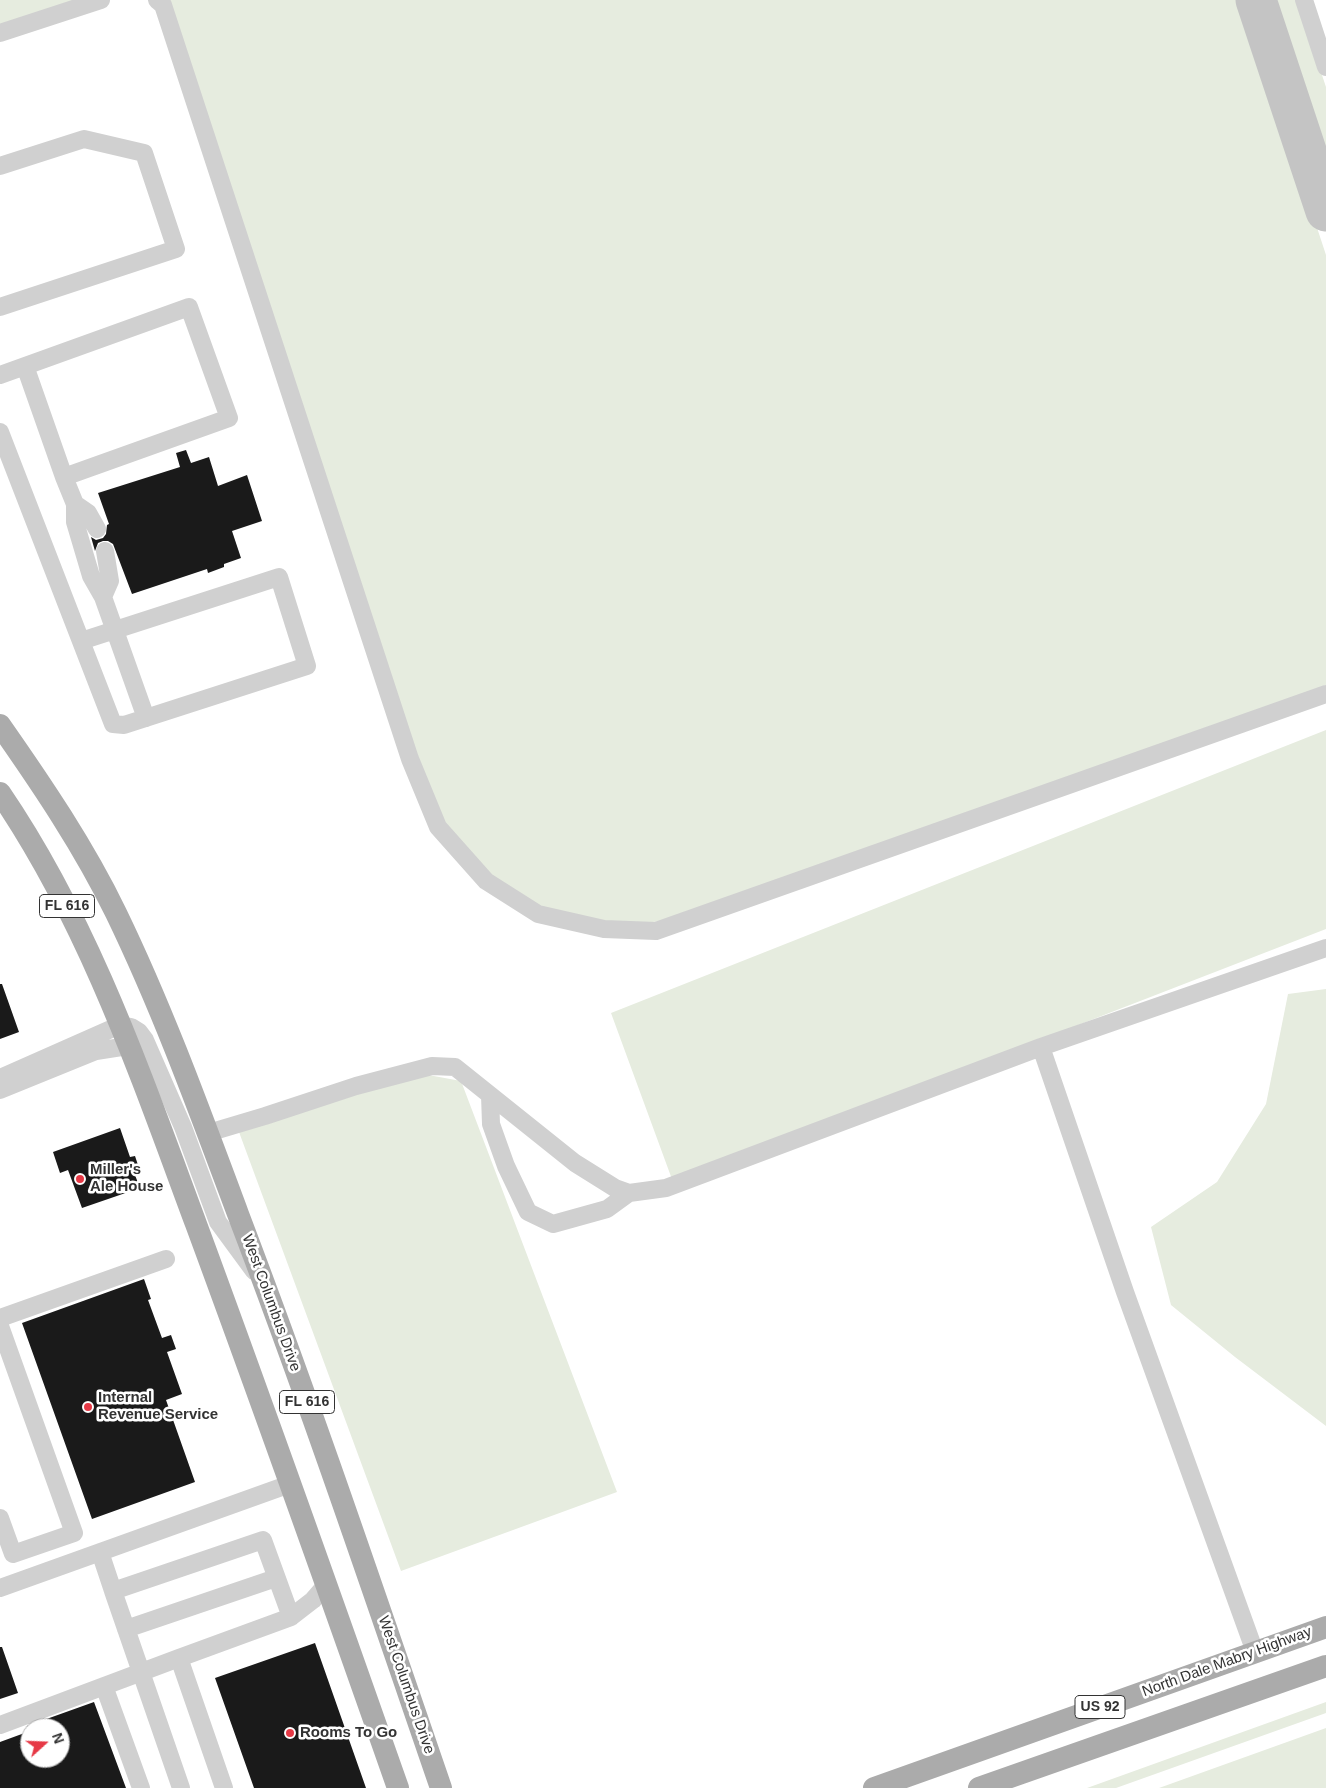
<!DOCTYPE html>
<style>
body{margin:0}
#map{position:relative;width:1326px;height:1788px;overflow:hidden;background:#fff;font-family:Helvetica,sans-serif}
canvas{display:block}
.north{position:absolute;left:20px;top:1718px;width:50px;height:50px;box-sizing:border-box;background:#fff;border:1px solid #adadad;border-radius:50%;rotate:70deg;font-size:14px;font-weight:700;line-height:20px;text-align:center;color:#333}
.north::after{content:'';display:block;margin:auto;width:18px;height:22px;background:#e63946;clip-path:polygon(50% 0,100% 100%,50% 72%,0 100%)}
</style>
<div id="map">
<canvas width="1326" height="1788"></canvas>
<div class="north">N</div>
</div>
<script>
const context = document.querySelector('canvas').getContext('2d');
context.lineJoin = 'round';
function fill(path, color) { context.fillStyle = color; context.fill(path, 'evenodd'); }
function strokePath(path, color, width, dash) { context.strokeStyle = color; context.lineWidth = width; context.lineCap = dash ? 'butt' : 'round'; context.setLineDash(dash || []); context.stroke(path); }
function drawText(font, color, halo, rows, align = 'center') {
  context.font = font + ' Helvetica,sans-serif'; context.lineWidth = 5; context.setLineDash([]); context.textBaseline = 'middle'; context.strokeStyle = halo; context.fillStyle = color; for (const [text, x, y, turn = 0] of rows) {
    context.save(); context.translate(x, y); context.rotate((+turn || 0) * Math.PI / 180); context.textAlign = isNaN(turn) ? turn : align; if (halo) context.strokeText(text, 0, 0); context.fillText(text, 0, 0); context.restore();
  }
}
fill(new Path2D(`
 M0,0H76L0,26Z
 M168,0H1242L1326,255V685L1244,715L662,921L644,923L598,921L539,906L491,877L450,833L424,782Z
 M1272,0H1297L1326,87V165Z
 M1326,730V929L673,1182L611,1013Z
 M1326,989V1426L1235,1357L1171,1305L1151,1227L1217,1182L1266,1104L1288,994Z
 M412,1072L461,1081L617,1492L401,1571L239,1132Z
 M1326,1702V1713L1116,1788H1087Z
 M1326,1728V1788H1159Z`), '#e6ecdf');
strokePath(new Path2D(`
 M1256,0L1326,211`), '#c4c4c4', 41);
fill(new Path2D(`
 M186,450L191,463L209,457L218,486L247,475L262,521L232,531L241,558L224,564V567L208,573L207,569L132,594L113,544L108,541H103L98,543L95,551L91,537L96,540L103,538L106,534L107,525L109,524L98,493L180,467L176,453Z
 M0,984H2L19,1032L0,1039Z
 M120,1128L130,1157L135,1156L139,1168L133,1170L140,1188L82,1208L68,1170L60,1173L53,1152Z
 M144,1279L151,1299L148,1300L162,1338L171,1335L176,1349L167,1352L182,1394L166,1400L195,1482L92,1519L22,1323Z
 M315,1643L366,1788H254L215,1678Z
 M0,1647H2L18,1693L0,1699Z
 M94,1702L126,1788H0V1742L30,1731V1758H60V1728H27V1726Z`), '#1a1a1a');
strokePath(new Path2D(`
 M157,0L163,5L410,759L438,827L486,881L538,914L604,929L656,931L1326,694
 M1304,0L1326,67
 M0,33L101,0
 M0,166L84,139L144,153L176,249L0,307
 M0,375L189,307L229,418L64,477L25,366
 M0,432L113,724L124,725L307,666L279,577L81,641
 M64,477L75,504L88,513L97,529
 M75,504V522L91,576L103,597L146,718
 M103,597L110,581L105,551
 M1041,1047L1125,1292L1255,1652
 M0,1078L120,1025L131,1027L139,1032L145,1040L183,1127L218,1222L254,1271
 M0,1090L96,1051L128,1046
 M490,1095L491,1124L506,1166L528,1212L553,1224L607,1209L629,1193
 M208,1133L265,1116L356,1086L432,1066L455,1067L575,1163L615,1188L629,1193L666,1188L1041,1047L1326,948
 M0,1318L166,1259
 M0,1326L74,1533L13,1554L0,1518
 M100,1552L113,1591L263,1540L291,1617L313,1600L326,1585
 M0,1588L290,1484
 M113,1591L181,1788
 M126,1629L276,1578
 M104,1686L141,1788
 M0,1725L179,1658
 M224,1788L179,1658L291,1617`), '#d0d0d0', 18);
strokePath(new Path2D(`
 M0,725C42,785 84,847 116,913C163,1010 200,1112 238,1214C310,1403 375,1596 441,1788
 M0,793C90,925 141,1076 196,1224C265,1411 332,1600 398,1788
 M874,1788L1326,1627
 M979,1788L1326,1666`), '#ababab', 22);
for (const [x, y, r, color] of [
 [80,1179,5,"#e63946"],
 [88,1407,5,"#e63946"],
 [290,1733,5,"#e63946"]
]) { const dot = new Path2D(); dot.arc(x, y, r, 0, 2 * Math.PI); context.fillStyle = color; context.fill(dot); strokePath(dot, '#fff', 2); }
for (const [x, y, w] of [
 [67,906,55],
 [307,1402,55],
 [1100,1707,50]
]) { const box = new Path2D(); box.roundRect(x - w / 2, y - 11.5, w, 23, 4); context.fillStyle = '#fff'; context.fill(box); strokePath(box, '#333', 1); }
drawText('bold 14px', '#333', null, [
 ["FL 616",67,906],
 ["FL 616",307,1402],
 ["US 92",1100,1707]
]);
drawText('bold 15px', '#333', '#fff', [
 ["Miller's",90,1170],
 ["Ale House",90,1187],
 ["Internal",98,1398],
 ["Revenue Service",98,1415],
 ["Rooms To Go",300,1733]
], 'left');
drawText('15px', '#333', '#fff', [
 ["West Columbus Drive",271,1303,70],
 ["North Dale Mabry Highway",1227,1662,-20],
 ["West Columbus Drive",406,1685,71]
]);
</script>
